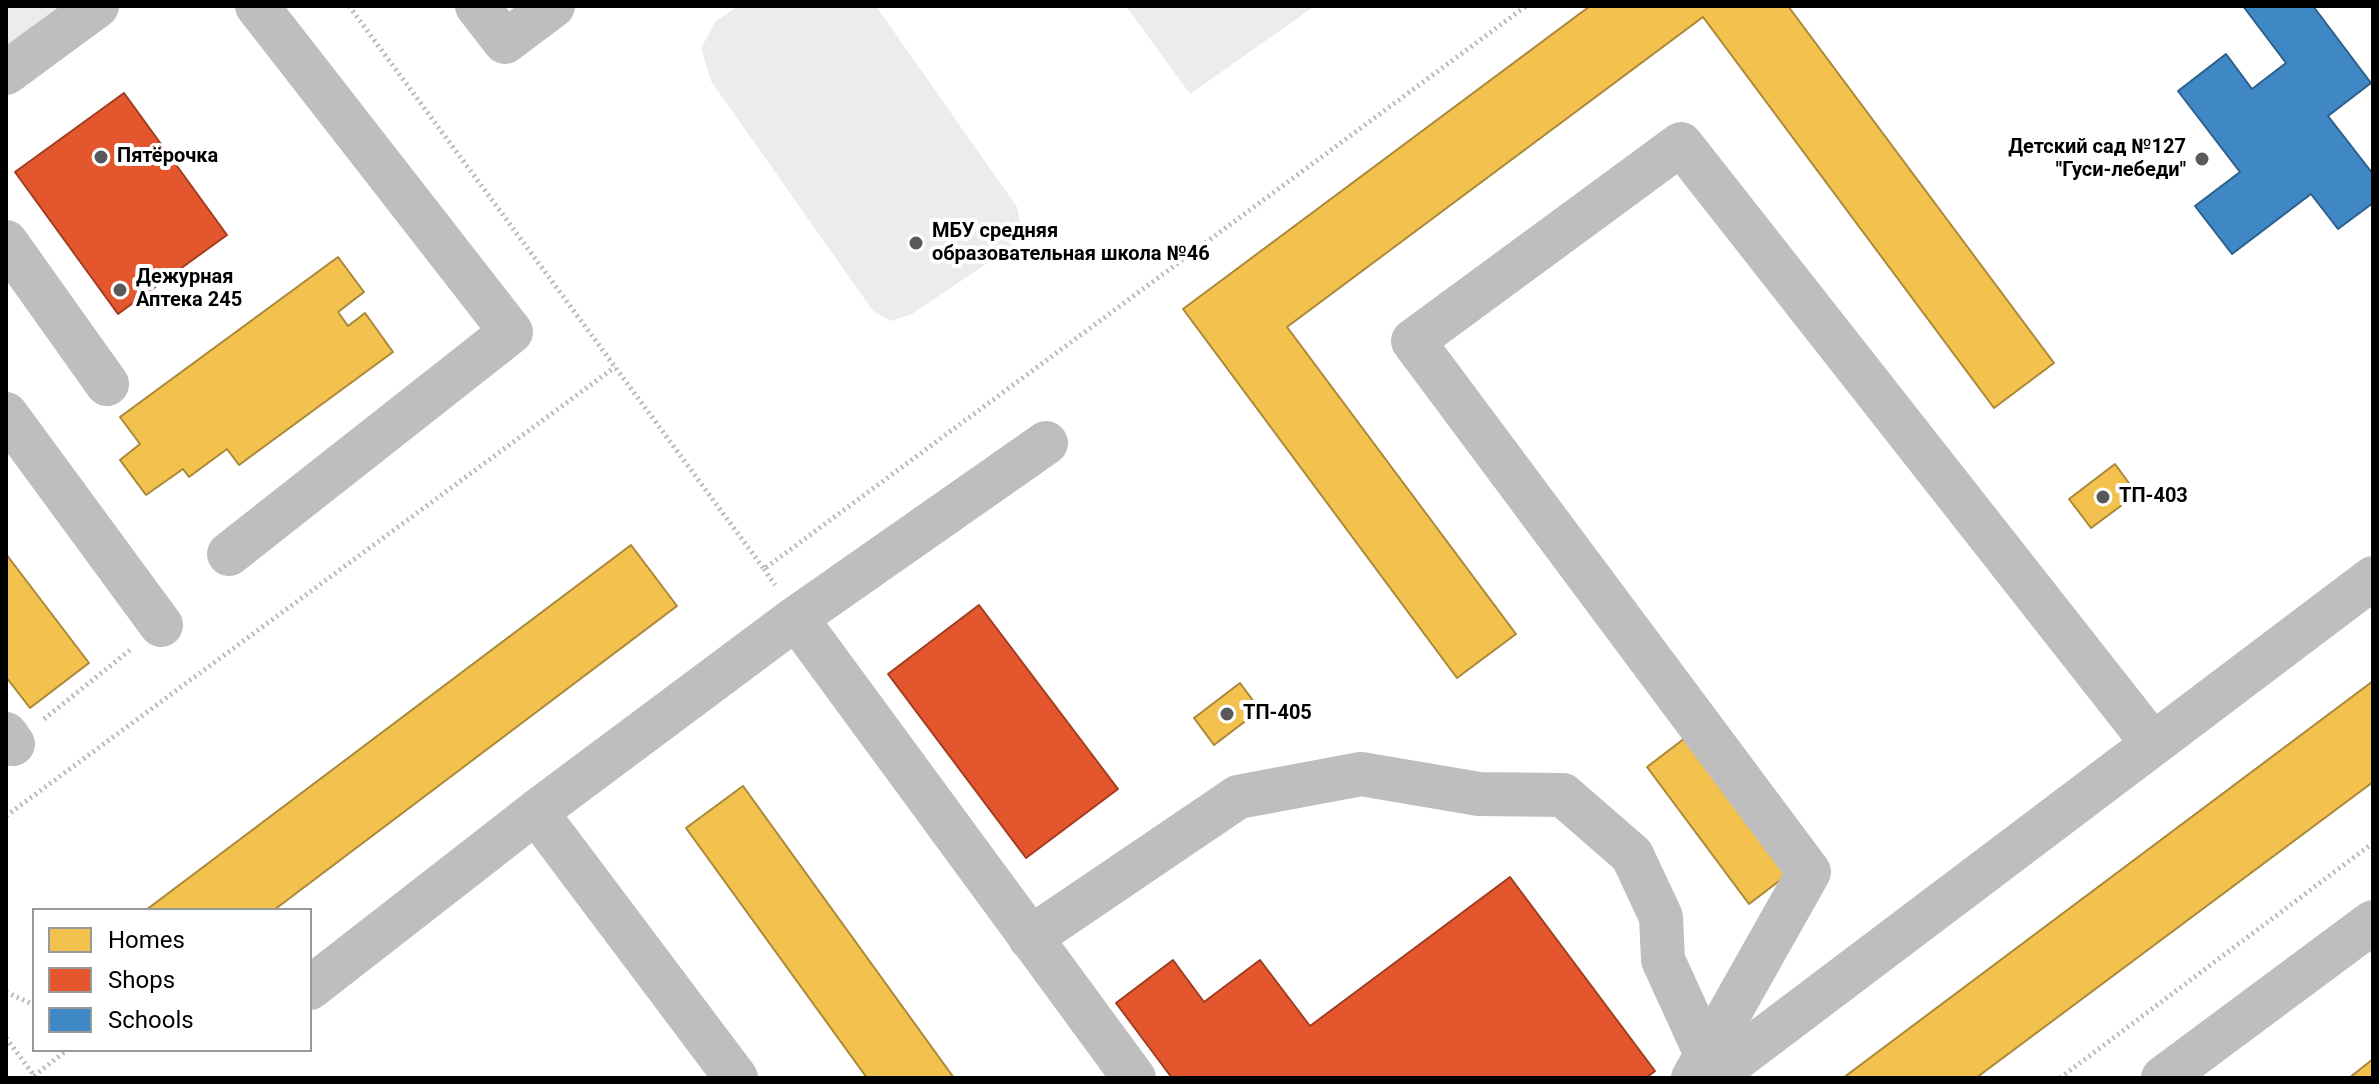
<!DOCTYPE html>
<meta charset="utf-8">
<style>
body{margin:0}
#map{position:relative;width:2379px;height:1084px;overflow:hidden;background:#fff;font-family:Roboto,sans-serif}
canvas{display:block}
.frame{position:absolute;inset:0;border:8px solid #000;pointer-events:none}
.legend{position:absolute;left:32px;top:908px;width:280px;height:144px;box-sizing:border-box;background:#fff;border:2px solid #999;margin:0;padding:10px 14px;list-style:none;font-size:24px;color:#000}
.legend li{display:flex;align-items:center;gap:16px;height:40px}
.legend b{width:40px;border:2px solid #999}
</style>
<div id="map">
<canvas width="2379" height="1084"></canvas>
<div class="frame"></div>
<ul class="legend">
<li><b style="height:22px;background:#f2c14e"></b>Homes</li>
<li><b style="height:22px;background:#e4572e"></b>Shops</li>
<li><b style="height:22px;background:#3f88c5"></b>Schools</li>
</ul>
</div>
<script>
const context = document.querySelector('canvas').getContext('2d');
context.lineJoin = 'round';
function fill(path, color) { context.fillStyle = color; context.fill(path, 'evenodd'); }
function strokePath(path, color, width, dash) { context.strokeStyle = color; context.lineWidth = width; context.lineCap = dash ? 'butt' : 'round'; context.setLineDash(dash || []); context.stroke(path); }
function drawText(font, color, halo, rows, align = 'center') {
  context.font = font + ' Roboto,sans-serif'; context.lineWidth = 8; context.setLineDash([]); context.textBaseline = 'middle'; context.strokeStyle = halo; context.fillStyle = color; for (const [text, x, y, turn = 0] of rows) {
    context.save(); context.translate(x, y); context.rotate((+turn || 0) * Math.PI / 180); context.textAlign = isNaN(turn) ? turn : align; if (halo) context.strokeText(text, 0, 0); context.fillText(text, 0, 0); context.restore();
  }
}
fill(new Path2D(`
 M6,6H59L6,46Z
 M738,6H876L1017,207L1022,230L1010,248L912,314L891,321L873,311L711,81L701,48L716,21Z
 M1126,6H1315L1190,94Z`), '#ececec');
const homes = new Path2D(`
 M1590,6H1788L2054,363L1994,408L1703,17L1287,327L1516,634L1457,678L1183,309Z
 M338,257L364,292L338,312L348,326L365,313L393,352L239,465L227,449L189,477L183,469L146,495L120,460L140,444L120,417Z
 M2115,464L2137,494L2091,528L2069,499Z
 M631,545L677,606L274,910H146Z
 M6,554L89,663L30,708L6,677Z
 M2373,681V782L1976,1078H1843Z
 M1240,683L1260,710L1214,745L1194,718Z
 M1685,738L1787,875L1749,904L1647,767Z
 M743,786L954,1078H867L686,828Z
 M2373,1059V1078H2349Z`);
fill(homes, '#f2c14e');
strokePath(homes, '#a98737', 2);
const shops = new Path2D(`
 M124,93L227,235L118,314L15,172Z
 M979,605L1118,789L1026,858L888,674Z
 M1510,877L1655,1071L1646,1078H1172L1116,1003L1173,960L1204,1002L1260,960L1310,1026Z`);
fill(shops, '#e4572e');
strokePath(shops, '#a03d20', 2);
const schools = new Path2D(`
 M2243,6H2313L2371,83L2328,116L2373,174V203L2338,229L2311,194L2232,254L2195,206L2240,172L2178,91L2226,54L2252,89L2286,63Z`);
fill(schools, '#3f88c5');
strokePath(schools, '#2c5f8a', 2);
strokePath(new Path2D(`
 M349,6L764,569L1526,6
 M764,569L775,585
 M44,719L130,650
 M6,816L615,367
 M6,992L34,1005
 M6,1038L36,1078
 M34,1076L67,1050
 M2060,1078L2373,843`), '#b9b9b9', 5, [2, 4]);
strokePath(new Path2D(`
 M477,6L505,42L553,6
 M6,73L97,6
 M6,242L107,384
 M6,414L161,625
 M229,554L511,332L257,6
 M796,618L1046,443
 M6,734L13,744
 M536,812L796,618L1134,1078
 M1030,938L1238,797L1361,774L1479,794L1563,795L1632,855L1661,917L1663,960L1706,1054
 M310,988L536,812L736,1078
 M1693,1078L1809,872L1413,341L1681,144L2153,744
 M1711,1078L2373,578
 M2163,1078L2373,922`), '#bebebe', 44);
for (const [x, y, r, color] of [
 [101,157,8,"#595959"],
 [2202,159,8,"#595959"],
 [916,243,8,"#595959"],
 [120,290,8,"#595959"],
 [2103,497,8,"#595959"],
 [1227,714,8,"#595959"]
]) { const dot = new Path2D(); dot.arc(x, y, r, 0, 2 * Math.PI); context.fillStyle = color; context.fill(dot); strokePath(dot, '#fff', 3); }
drawText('bold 20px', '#000', '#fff', [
 ["Детский сад №127",2186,148,"right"],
 ["\"Гуси-лебеди\"",2186,171,"right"],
 ["Пятёрочка",117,157],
 ["МБУ средняя",932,232],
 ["образовательная школа №46",932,255],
 ["Дежурная",136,278],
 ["Аптека 245",136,301],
 ["ТП-403",2119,497],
 ["ТП-405",1243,714]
], 'left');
</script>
